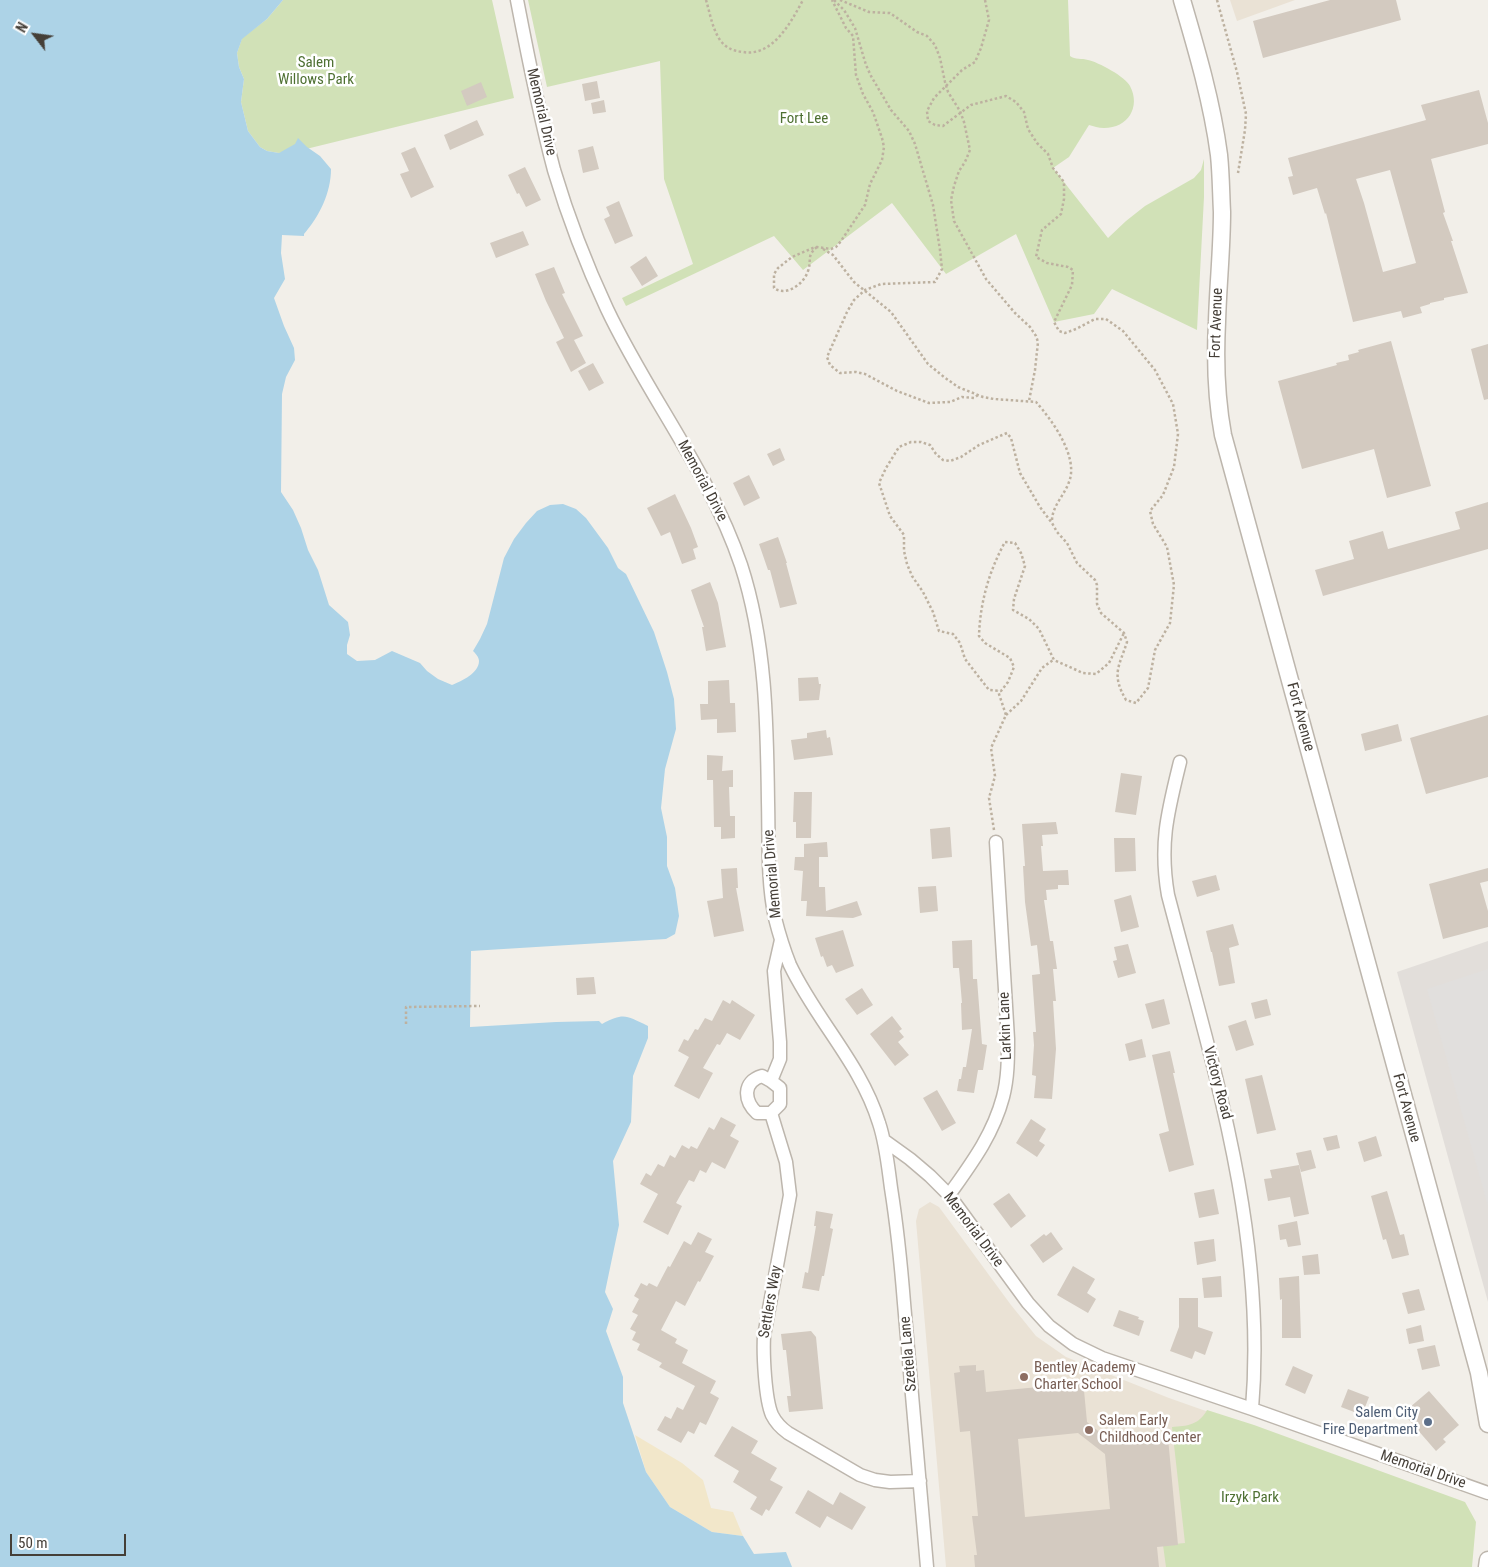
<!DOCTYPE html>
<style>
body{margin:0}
#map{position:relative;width:1488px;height:1567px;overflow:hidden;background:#f2efe9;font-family:"Roboto Condensed",sans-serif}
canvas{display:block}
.north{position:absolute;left:10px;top:10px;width:50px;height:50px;-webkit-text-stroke:4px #fff;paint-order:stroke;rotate:300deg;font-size:14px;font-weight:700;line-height:20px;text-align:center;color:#453f38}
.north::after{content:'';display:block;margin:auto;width:18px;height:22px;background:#453f38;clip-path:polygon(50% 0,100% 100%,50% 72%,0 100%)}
.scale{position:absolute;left:10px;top:1534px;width:116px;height:22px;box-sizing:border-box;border:2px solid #453f38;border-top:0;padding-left:6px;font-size:15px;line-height:18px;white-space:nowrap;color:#453f38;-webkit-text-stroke:4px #fff;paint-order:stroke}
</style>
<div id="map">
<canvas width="1488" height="1567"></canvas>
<div class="north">N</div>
<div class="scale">50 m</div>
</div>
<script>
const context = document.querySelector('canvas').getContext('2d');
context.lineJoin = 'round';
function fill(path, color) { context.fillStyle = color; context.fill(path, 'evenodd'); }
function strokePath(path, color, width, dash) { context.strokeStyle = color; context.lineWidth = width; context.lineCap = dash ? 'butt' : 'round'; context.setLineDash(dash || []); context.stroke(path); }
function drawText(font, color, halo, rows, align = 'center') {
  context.font = font + ' "Roboto Condensed",sans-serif'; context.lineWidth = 5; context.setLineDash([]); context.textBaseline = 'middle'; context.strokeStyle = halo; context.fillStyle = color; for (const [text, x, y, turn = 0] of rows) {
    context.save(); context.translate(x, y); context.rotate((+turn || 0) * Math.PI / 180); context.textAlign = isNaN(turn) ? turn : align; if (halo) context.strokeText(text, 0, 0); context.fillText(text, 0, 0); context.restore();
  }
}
fill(new Path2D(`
 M1488,941V1302L1397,972Z`), '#e2deda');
fill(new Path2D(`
 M1230,0H1295L1237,21Z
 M930,1202L939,1207L1011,1305L1036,1336L1066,1357L1169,1398L1444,1495L1471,1567H946L916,1221L919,1209Z`), '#eae2d5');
fill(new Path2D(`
 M283,0H492L514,98L302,150L279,153L267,151L260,147L248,131L241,102L244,79L239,67L237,53L242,38L267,19Z
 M528,0H1068L1070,56C1075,60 1082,58 1088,60C1098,62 1126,77 1130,86C1141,107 1128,128 1104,128C1098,128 1094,126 1089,125L1069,157L1053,168L1108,238L1126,221L1145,206L1194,178L1201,170L1204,159V197L1197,330L1112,289L1094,314L1054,322L1016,234L946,274L892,203L803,270L774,236L626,306L622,298L693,264L664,179L660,61L547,87Z
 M1207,1410L1254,1425L1465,1502L1476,1522L1472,1567H1166L1163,1545L1185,1543L1172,1427C1187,1426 1199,1425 1207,1410Z`), '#d1e1b7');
fill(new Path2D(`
 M635,1435L682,1463L703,1480L711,1508L733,1512L743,1536L712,1532L670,1507L646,1472Z`), '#f2e7ca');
fill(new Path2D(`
 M1488,969V1206L1427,989Z`), '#e1dfdd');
fill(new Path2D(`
 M0,0H283L267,19L242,39L237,53L239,67L244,79L241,102L248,131L260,147L267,151L279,153L295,144L298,138L307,147L320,156L331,169C331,193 319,217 304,234V236L282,235L281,253L285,279L274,298L284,326L294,348L295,360L286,377L282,394L281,492L293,510L301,528L308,550L318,570L329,605L348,622L350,635L347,645V654L357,661L375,660L392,651L420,663L427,671L438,679L452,685C462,681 479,673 479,661C479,657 475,653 473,651L480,639L487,624L504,558L514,539L526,523L537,511L550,505L563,504L576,509L586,518L608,548L618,568L626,574L654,632L667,672L674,699L676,729L665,769L661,808L667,837V866L675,888L679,916L675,934L666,939L471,951L470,1027L556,1022L599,1021L602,1024C625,1012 626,1016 648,1026V1038L633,1076L631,1122L613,1161L619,1225L605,1292L613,1309L606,1331L623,1377V1403L646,1472L670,1507L712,1532L743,1536L754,1554L786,1552L792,1567H0Z`), '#add3e7');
fill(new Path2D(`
 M1330,0H1396L1401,20L1263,58L1253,21Z
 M597,81L600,98L585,101L582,84Z
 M481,82L487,97L467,106L461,91Z
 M1479,90L1488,123V144L1431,159L1445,212L1443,213L1453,241H1451L1468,293L1444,298V300L1430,303V304L1420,307L1422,313L1403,318L1401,311L1353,322L1326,213L1325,214L1317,188L1293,195L1288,177L1293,176L1288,158L1426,120L1421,105ZM1390,170L1416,263L1383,272L1364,203L1356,179Z
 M604,100L606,112L593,114L591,103Z
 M477,120L484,135L450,150L444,135Z
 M593,146L599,169L583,173L578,150Z
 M415,147L434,187L411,198L400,174L409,171L401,153Z
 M525,167L541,200L526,207L519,193L517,194L508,175Z
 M619,201L633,236L615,244L604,219L610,216L606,207Z
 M523,231L529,245L496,258L490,243Z
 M646,256L658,276L642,286L630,267Z
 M554,267L565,293L562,294L583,336L574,340L586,363L571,372L556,342L564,338L546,301L535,274Z
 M1391,341L1431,486L1387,498L1374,449L1302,469L1278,381L1337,365L1336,363L1349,360L1348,355L1359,352L1358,350Z
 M1488,344V399L1484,400L1471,349Z
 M593,363L604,383L589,391L578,371Z
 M780,448L785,460L773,466L767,454Z
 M749,475L760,498L744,506L733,483Z
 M675,494L691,528L698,547L693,549L696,559L682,564L670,532L661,536L647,508Z
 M1488,502V549L1323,596L1315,570L1354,559L1349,541L1383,531L1388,549L1460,529L1455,512Z
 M778,537L787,563H786L797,604L780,608L770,570H768L759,544Z
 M710,582L718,603L726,647L706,651L702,627H704L691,590Z
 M818,677L819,684H821L819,700L799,701L798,678Z
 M729,680L730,703H735L736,732L717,733V719L701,720L700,704H708V681Z
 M1488,715V777L1426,794L1410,738Z
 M1398,724L1402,741L1365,751L1361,734Z
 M826,730L827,738L830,737L833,755L794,760L791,740L807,738V733Z
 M707,755L723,756L722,771L733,770V787H729L730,816H735V838L721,839V827H714L713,780H707Z
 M1121,773L1142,776L1136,815L1115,812Z
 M794,792H812L811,838H796V822H793Z
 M1056,822L1058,834L1042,835L1043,846H1041L1043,871L1068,870L1069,885H1058V889L1046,890L1047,900H1044L1050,941H1053L1057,969H1053L1056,1001H1053L1056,1049L1052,1099L1034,1098L1036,1076L1032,1075L1034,1045L1033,1032H1036L1032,975L1040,974L1037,945L1031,946L1025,902L1023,866H1025L1022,824Z
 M950,827L952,857L932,859L930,829Z
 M1114,838H1135L1136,871L1115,872Z
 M827,842L828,857H819V887H825L826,911L857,901L862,915L853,918L806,916L807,901H801L803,871L794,870L795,857H804V844Z
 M737,868L738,888H736L744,931L714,937L707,901L723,898L721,869Z
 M1488,868V881L1480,883L1488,911V927L1443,939L1429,884Z
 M1216,875L1220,890L1197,897L1192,881Z
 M936,886L938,911L920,913L918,887Z
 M1131,895L1139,927L1121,932L1114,900Z
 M1233,924L1239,945L1229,948L1235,983L1219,986L1212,952H1211L1206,931Z
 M843,930L854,966L836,973L832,965L827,967L823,956L821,957L815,938Z
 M972,940L973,979H977L982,1044L987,1045L983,1070H978L974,1093L957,1091L959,1079H961L963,1067H966L972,1029L962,1030L961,1003H962L959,968H953L952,941Z
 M1128,944L1136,973L1118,978L1113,961L1117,960L1114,947Z
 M594,977L596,994L577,995L576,978Z
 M862,988L873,1005L857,1015L845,999Z
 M1164,999L1170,1024L1152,1029L1145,1004Z
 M1267,999L1271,1015L1255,1019L1251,1003Z
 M723,1000L730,1004L732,1000L755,1015L740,1040L727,1033L720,1045L717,1044L703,1068L713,1073L699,1099L674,1086L689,1057L678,1051L684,1039L688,1041L695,1029L698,1030L705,1018L712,1021Z
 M892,1016L902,1029L899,1031L904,1037L898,1042L909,1055L895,1066L870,1034Z
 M1246,1020L1254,1045L1236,1051L1228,1026Z
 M1142,1039L1146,1057L1129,1061L1125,1044Z
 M1170,1051L1175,1073H1173L1194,1165L1169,1172L1159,1134L1169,1131L1152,1055Z
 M1262,1075L1276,1130L1257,1134L1245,1079Z
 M937,1090L956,1123L942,1131L923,1098Z
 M721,1117L736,1125L730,1136L739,1141L725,1169L712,1162L706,1173L700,1170L694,1182L689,1180L676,1203L682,1206L668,1235L643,1222L658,1194L640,1184L646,1173L651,1176L658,1164L664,1167L670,1155L675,1158L682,1145L689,1149L691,1146L697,1149L709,1127L714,1130Z
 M1031,1119L1046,1129L1039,1141L1045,1145L1037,1157L1016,1143Z
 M1337,1135L1340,1148L1327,1151L1323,1138Z
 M1376,1136L1382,1156L1364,1162L1358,1142Z
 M1311,1150L1316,1168L1301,1172L1296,1153Z
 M1299,1165L1309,1214L1294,1217L1290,1197L1268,1201L1264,1179L1272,1178L1270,1170Z
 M1214,1189L1219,1214L1199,1218L1194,1193Z
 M1387,1191L1400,1235L1404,1234L1409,1255L1392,1259L1386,1239L1383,1240L1371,1196Z
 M1009,1193L1026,1216L1011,1228L993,1204Z
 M816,1211L833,1214L830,1228L833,1229L824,1276H822L819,1291L802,1288L805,1272L808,1273L816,1226H814Z
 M1297,1221L1301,1245L1288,1247L1286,1239L1280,1240L1278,1225Z
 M698,1232L712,1239L705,1252L714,1256L700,1282L698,1281L685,1306L676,1301L661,1330L677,1339L675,1343L688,1350L682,1363L716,1381L710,1393L719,1398L706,1425L700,1422L694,1434L688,1431L681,1443L657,1430L665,1416L671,1419L677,1407L683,1410L695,1386L659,1367L662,1363L637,1350L640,1344L632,1340L636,1332L630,1329L638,1315L632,1312L639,1299L634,1296L641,1283L647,1286L649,1283L657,1287L668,1266L670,1267L684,1241L691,1245Z
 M1051,1232L1063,1249L1043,1263L1030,1245L1044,1234L1046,1236Z
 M1214,1239L1216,1261L1197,1265L1194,1242Z
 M1318,1254L1320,1274L1304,1275L1302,1256Z
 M1073,1266L1095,1279L1087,1293L1096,1299L1088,1313L1057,1295Z
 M1221,1276L1222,1297L1204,1298L1202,1278Z
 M1299,1276L1301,1338H1282V1299L1280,1300L1279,1278Z
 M1419,1289L1425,1310L1408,1314L1402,1293Z
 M1179,1298H1198V1327L1213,1332L1205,1355L1195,1351L1192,1359L1170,1351L1179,1327Z
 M1119,1310L1139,1317L1138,1319L1144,1321L1139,1336L1113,1326Z
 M1421,1325L1424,1341L1409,1344L1406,1329Z
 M811,1331L816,1337L823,1409L789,1412L787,1396H791L786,1350H783L781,1334Z
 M1435,1345L1440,1366L1422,1370L1417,1349Z
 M976,1365V1371L984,1370L986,1392L1049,1386V1383L1083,1380L1087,1422L1114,1444L1168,1438L1178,1545L1157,1547L1159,1567H975L974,1555H977L972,1516H978L970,1431L960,1432L954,1373L960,1372L959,1366ZM1078,1433L1105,1454L1110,1509L1025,1517L1018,1439Z
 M1293,1366L1313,1375L1305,1394L1285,1385Z
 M1348,1389L1369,1397L1362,1415L1341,1407Z
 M1429,1391L1459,1425L1443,1439L1446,1442L1436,1451L1403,1413Z
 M732,1426L758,1441L751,1453L777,1468L770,1480L783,1487L769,1511L766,1509L762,1516L750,1509L757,1497L733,1482L739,1471L714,1456Z
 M808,1490L833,1505L840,1492L866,1507L852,1530L827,1516L820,1528L795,1513Z`), '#d3cac0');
const minor = new Path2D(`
 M517,0C528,57 539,114 554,170C568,217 586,264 607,309C648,396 710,473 741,565C766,642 767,722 768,802C769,840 767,881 775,918C779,934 784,950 790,965C816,1020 861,1064 879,1123C886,1144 888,1166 891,1188C897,1226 901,1265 904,1303C912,1391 919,1479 927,1567
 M1180,762C1168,811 1159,843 1168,895C1212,1063 1267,1233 1252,1409
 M771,1081L780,1088V1104L771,1113H757C744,1101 742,1082 762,1076L771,1081L780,1059V1042L774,971L781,940
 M771,1113L786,1162L790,1195L764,1336C763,1354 765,1399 772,1415C776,1423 781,1428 788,1433L860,1475L875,1480L890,1482L920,1481
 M885,1141L910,1159L930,1176L949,1195L1028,1303L1049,1326L1073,1344L1102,1358L1252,1409L1488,1493
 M949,1195C971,1164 993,1135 1003,1097C1008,1078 1008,1059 1008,1039L996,842`);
const tertiary = new Path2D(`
 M1182,0C1197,51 1212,102 1219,155C1221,174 1221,193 1222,212C1222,248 1218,285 1217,322C1215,360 1216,397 1223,435L1479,1373L1488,1424
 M1487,1567L1488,1560`);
strokePath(minor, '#bdb6ad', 15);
strokePath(tertiary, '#bdb6ad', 19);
strokePath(new Path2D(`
 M706,0C710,13 712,28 720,40C726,48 733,51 743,52C773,57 791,22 803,0
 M834,0L844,10L855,28L866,65L871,76L891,110L909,131L915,144L933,205L940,250L942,269L935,282L881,284L865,290L854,300L847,312L827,357L830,365L840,373L856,372L865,374L897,391L929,403L950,402L962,397L974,398L978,395
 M840,0L869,12L890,13L917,32L927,36L935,45L940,58L945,82L948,92L960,111L964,122L970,150L965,162L959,171L954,186L951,200L954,221L986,279L1015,313L1030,327L1036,336L1038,342L1035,370L1029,401
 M985,0L989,20L981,48L975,62L962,70L934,98L927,111L928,121L935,125L943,126L971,105L1006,96L1016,102L1024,112L1028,129L1037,143L1048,154L1053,168L1064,182V199L1061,214L1042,230L1036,257L1047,263L1068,267L1073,270L1072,285L1054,322L1059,331L1065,333L1076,329L1095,319H1106L1123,331L1155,370L1173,404L1178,434L1174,467L1163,495L1150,511L1153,524L1167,547L1174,585L1170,623L1155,650L1148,688L1136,703L1126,700C1111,674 1119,667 1127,642L1124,633L1101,613L1097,604V585L1095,580L1077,563L1067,543L1057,532L1052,523L1040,507L1020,473L1011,438L1007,433L979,445L961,457L950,461L943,460L936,454L930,445L921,442H911L899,447L886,468L879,483L890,516L904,535V551L907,564L912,576L923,592L933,612L939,631L953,634L960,643L965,659L989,690L1001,691L1008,682L1014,667L1010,658L985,643L979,636C980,603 989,571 1005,542L1015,543L1021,553L1025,566L1014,599L1013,610L1029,619L1039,629L1054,660L1083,673L1096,674L1109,663L1124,633
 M1217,0L1237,72L1246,114L1245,130L1238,173
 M817,247C806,256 812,260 808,271C804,284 786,297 774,288V274L778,268L792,257L813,248L817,247L831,249L836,247L841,241L865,205L870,184L882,160L884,147L882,138L873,112L863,94L856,75L853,36L846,28L832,0
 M823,249L833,255L854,282L891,312L928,364L944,377L958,387L983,397L994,399L1036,402C1052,420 1079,457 1069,482C1064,496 1052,506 1052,521
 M1006,715L1021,701L1042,668L1053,660
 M994,830L989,798L995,776L991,748L1006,715L998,691
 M406,1024V1007L480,1006`), '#bdb1a0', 2.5, [2.5, 2.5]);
strokePath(minor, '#fff', 12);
strokePath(tertiary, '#fff', 16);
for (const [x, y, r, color] of [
 [1024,1377,5,"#8d6e63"],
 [1428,1422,5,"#5c6f8a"],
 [1089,1430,5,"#8d6e63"]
]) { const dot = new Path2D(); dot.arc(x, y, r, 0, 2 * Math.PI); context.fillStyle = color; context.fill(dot); strokePath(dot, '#fff', 2); }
drawText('15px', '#4e7032', '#fff', [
 ["Salem",316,63],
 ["Willows Park",316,80],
 ["Fort Lee",804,119],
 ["Irzyk Park",1250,1498]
]);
drawText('15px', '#453f38', '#fff', [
 ["Memorial Drive",541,112,77],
 ["Fort Avenue",1217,323,-88],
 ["Memorial Drive",702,481,62],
 ["Fort Avenue",1300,717,75],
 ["Memorial Drive",773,874,-95],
 ["Larkin Lane",1006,1026,-92],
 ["Victory Road",1217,1083,75],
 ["Fort Avenue",1406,1108,75],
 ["Memorial Drive",973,1230,53],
 ["Settlers Way",771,1302,-80],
 ["Szetela Lane",909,1354,-95],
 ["Memorial Drive",1423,1470,19]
]);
drawText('15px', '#785e54', '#fff', [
 ["Bentley Academy",1034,1368],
 ["Charter School",1034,1385],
 ["Salem Early",1099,1421],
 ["Childhood Center",1099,1438]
], 'left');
drawText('15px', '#4e5e75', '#fff', [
 ["Salem City",1418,1413],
 ["Fire Department",1418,1430]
], 'right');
</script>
